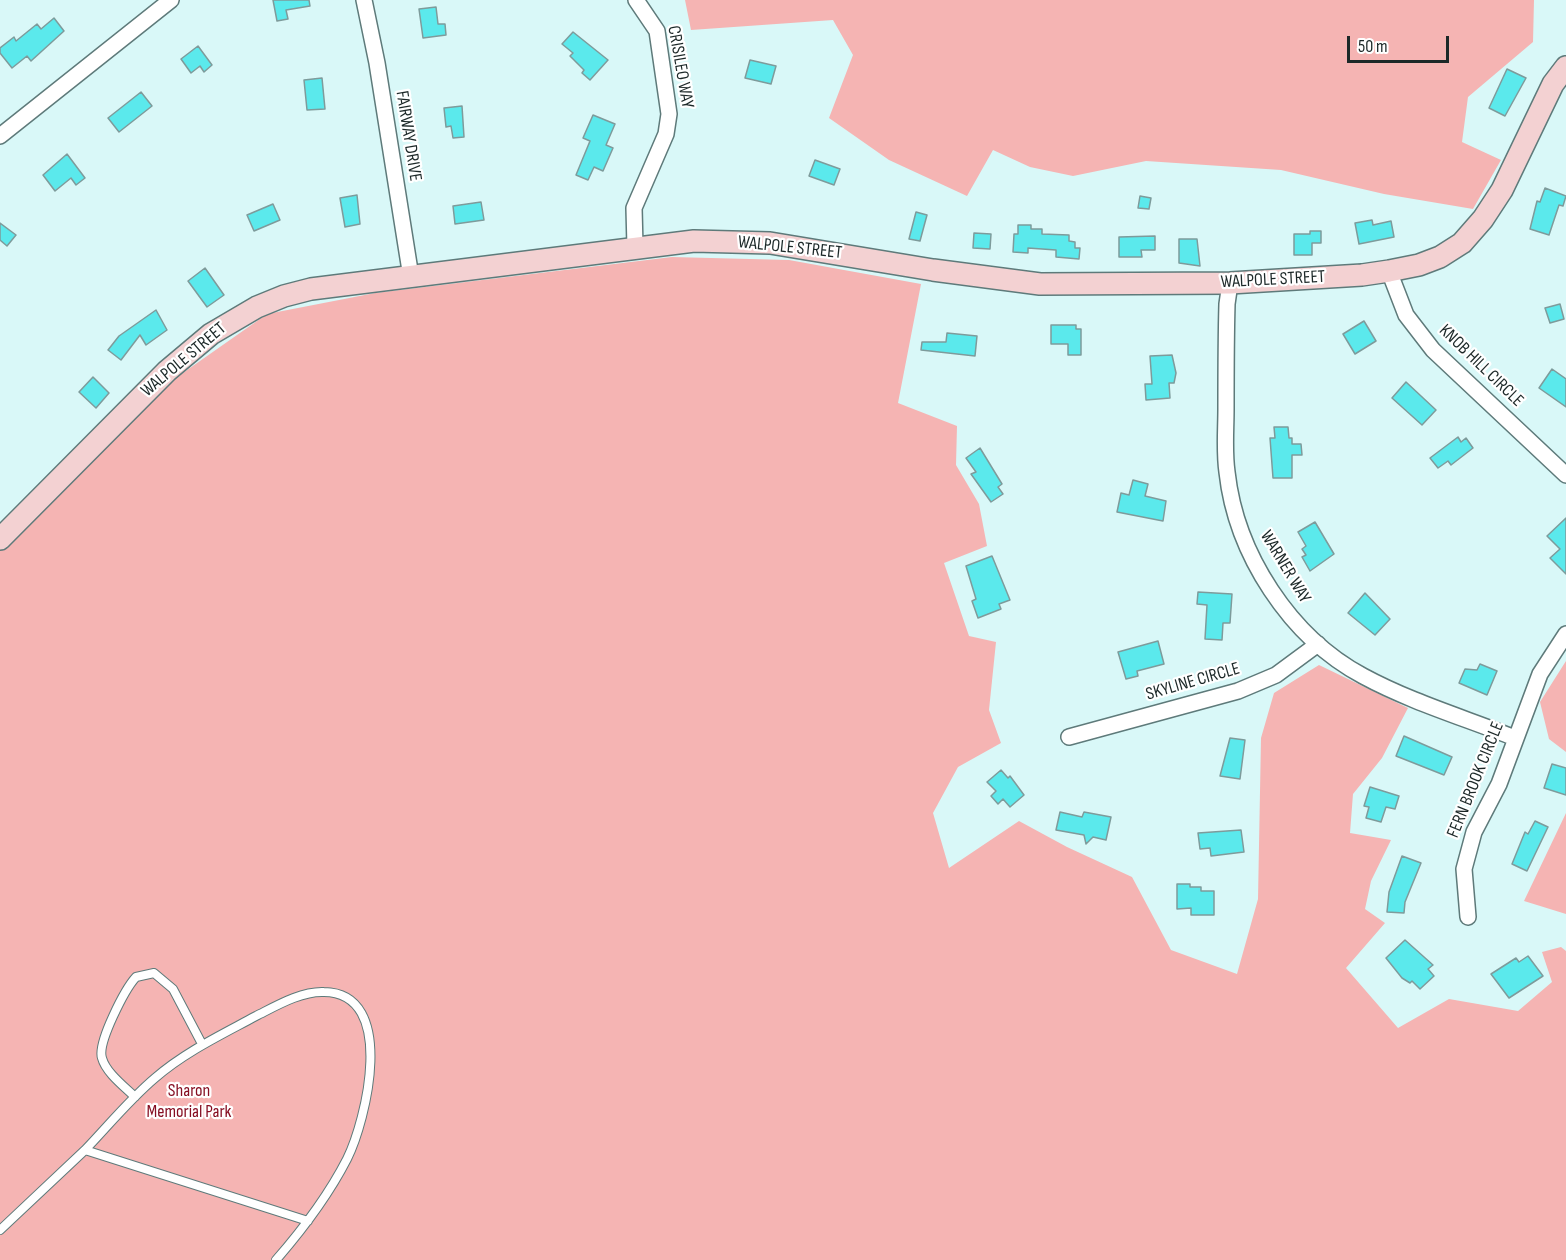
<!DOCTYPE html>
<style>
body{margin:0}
#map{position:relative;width:1566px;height:1260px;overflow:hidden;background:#d9f8f8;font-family:"Sofia Sans Condensed",sans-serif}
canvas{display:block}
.scale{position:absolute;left:1347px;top:36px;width:102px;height:27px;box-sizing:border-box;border:3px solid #1c2828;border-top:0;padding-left:8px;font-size:18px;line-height:21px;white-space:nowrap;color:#1c2828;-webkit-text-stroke:4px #fff;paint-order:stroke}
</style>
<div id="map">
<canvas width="1566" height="1260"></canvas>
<div class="scale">50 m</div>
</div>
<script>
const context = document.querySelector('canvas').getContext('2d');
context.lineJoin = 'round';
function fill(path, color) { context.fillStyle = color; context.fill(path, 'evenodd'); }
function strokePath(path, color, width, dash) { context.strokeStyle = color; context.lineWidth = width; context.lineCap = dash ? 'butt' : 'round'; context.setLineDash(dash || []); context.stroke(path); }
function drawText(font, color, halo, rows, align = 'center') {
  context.font = font + ' "Sofia Sans Condensed",sans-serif'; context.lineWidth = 4.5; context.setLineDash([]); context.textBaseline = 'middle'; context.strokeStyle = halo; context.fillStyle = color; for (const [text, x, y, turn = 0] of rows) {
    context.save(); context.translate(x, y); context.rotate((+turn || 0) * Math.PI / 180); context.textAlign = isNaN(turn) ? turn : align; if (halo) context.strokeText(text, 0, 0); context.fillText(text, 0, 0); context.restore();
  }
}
fill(new Path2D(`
 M685,0H1534L1533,42L1468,97L1462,142L1501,160L1473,209L1384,194L1281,170L1146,161L1073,176L1030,167L993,150L967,196L889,160L829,118L853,55L833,20L691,30Z
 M672,257L789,260L921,284L898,403L957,426L956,465L979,504L987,546L944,563L969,636L996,642L989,710L1001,743L958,767L933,813L949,868L1019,821L1067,847L1132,877L1171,950L1237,974L1258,899L1261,738L1274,693L1319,665L1408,708L1382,758L1353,794L1350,833L1391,840L1371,881L1365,909L1385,923L1346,968L1398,1028L1449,999L1518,1011L1552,982L1542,952L1561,947L1566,951V1260H0V550L160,389L267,314L375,293Z
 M1566,661V752L1549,739L1540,702Z
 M1566,813V914L1524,901Z`), '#f5b4b3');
const building = new Path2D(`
 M273,0H309L310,6L286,10L288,19L277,21Z
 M436,7L438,24H445L446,35L423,38L419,9Z
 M54,18L64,31L31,61L27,56L12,68L0,53V48L14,37L16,41L37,24L41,29Z
 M573,32L608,60L590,80L582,73L584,70L570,56L573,53L562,44Z
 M198,46L212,65L204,72L200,66L191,73L181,59Z
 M750,60L776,66L771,84L745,78Z
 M1507,69L1526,78L1505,116L1489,108Z
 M322,78L325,109L307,110L304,80Z
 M141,92L152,106L119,132L108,118Z
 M462,106L464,137L453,138L451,126L446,127L444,108Z
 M593,115L615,124L606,145L613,148L603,171L594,167L588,180L576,175L590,141L583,138Z
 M67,154L85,178L76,185L71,178L55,191L43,175Z
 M815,160L840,169L834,185L809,176Z
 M1545,188L1566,196L1563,206L1559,205L1549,235L1530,229L1537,201L1540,202Z
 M357,195L360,224L345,227L340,198Z
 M1140,196L1151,198L1149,209L1138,208Z
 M481,202L484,220L455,224L453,206Z
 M273,204L280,220L254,231L247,215Z
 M916,212L927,215L920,241L909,239Z
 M1372,220L1373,225L1391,221L1394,237L1359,244L1355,223Z
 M0,223L16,235L7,246L0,240Z
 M1018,225H1031V229H1042V234L1069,235V241L1075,242V248H1080L1079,259L1056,257V250L1028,248V253L1013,252L1014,234H1018Z
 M1310,231H1321V243H1312V255H1294V234H1310Z
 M974,233L991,234L990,249L973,248Z
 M1155,236V250H1141L1142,257H1119V237Z
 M1179,239H1197L1200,266L1179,263Z
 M205,268L224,295L207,307L188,281Z
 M1560,304L1564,319L1550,323L1545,308Z
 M156,310L167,330L146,345L140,335L121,360L108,350L119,336Z
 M1364,321L1376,341L1355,354L1343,334Z
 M1051,325H1076V329H1081V355H1068V344H1051Z
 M947,333L977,336L975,356L921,350L922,342H946Z
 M1172,355L1176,373L1174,383H1169L1170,398L1146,400L1145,384H1152L1150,356Z
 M1552,369L1566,379V407L1539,388Z
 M93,377L109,393L96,408L79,392Z
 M1406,382L1436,410L1422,425L1392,398Z
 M1274,427H1288L1289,438H1292V444H1301L1302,455H1292V478H1273L1270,438H1275Z
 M1458,437L1461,442L1466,438L1473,448L1451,465L1448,461L1438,468L1430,458Z
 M980,448L1002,484L998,487L1003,494L991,502L971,474L976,472L966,458Z
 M1133,480L1148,484L1145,496L1166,501L1163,521L1117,512L1121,493L1129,495Z
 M1566,518V574L1550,558L1560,549L1547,536Z
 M1315,522L1334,554L1310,571L1302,557L1306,555L1302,549L1306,546L1298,532Z
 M992,556L1010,600L999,604L1001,609L978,618L972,601L976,599L966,566Z
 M1198,592L1232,594L1230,623H1223L1222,640L1205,639L1207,605L1197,604Z
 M1365,593L1390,619L1375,635L1348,613Z
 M1158,641L1164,664L1137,671L1138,676L1126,679L1118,652Z
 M1480,664L1497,671L1487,695L1459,683L1465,669L1477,670Z
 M1404,736L1452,757L1444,775L1396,756Z
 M1230,738L1245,740L1240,779L1220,776Z
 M1552,764L1566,768V795L1544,788Z
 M1001,770L1008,778L1010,776L1024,795L1010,807L1003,799L998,804L991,796L996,791L987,782Z
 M1370,787L1399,796L1395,809L1386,807L1381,822L1366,818L1369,807L1364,806Z
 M1060,812L1082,817L1084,812L1111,817L1106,840L1093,837L1086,844L1084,835L1056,830Z
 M1535,821L1548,827L1527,871L1512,864L1525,832L1528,834Z
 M1241,830L1244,852L1211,856L1210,848L1200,849L1198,833Z
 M1402,856L1421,863L1405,902L1404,913L1387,912L1389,892Z
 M1177,884H1190V887H1201V891H1214V915H1191V908L1177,909Z
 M1405,940L1433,965L1428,969L1434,976L1420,989L1412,981L1410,983L1402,978L1386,958Z
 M1528,956L1543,976L1509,998L1491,974L1516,958L1519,962Z`);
fill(building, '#5be9ec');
strokePath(building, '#7e9b9b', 1.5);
const service = new Path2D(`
 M135,1097C125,1087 106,1073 102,1058C97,1043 125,989 136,977L154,973L173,989L202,1044
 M0,1230L85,1150
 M276,1260C303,1229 328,1196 347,1159C366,1121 398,993 324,992C301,991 276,1006 256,1016C221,1035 185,1052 155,1078C130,1099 108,1126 85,1150L308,1221`);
const minor = new Path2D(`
 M364,0L377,63L411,277
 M0,136L171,0
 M635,247L634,208L666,134L669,114L657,31L636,0
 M1389,271L1406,315L1433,350L1566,475
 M1230,283L1227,304C1226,339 1226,374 1226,409C1226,430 1224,451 1227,472C1236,554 1290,637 1363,676C1411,702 1465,718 1515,738
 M1069,737L1238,691L1276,675L1318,644
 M1468,917L1464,869L1474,832L1499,784L1540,674L1566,634`);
const secondary = new Path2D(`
 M0,539L167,371L211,334L257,307L284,296L311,289L694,241L770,243L933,270L1040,284L1230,283L1362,275L1389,271L1419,265L1440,257L1462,243L1483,219L1502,190L1553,84L1566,67`);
strokePath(service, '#5e7a7a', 10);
strokePath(minor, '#5e7a7a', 18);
strokePath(secondary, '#5e7a7a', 24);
strokePath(service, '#fff', 8);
strokePath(minor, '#fff', 15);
strokePath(secondary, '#f3d1d2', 21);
drawText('18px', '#1c2828', '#fff', [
 ["CRISILEO WAY",680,67,80],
 ["FAIRWAY DRIVE",408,136,81],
 ["WALPOLE STREET",790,248,6],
 ["WALPOLE STREET",1273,280,-3],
 ["WALPOLE STREET",184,360,-40],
 ["KNOB HILL CIRCLE",1481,366,44],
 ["WARNER WAY",1285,567,59],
 ["SKYLINE CIRCLE",1193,682,-16],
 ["FERN BROOK CIRCLE",1476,780,-68]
]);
drawText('18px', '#860f23', '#fff', [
 ["Sharon",189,1091],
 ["Memorial Park",189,1112]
]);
</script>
